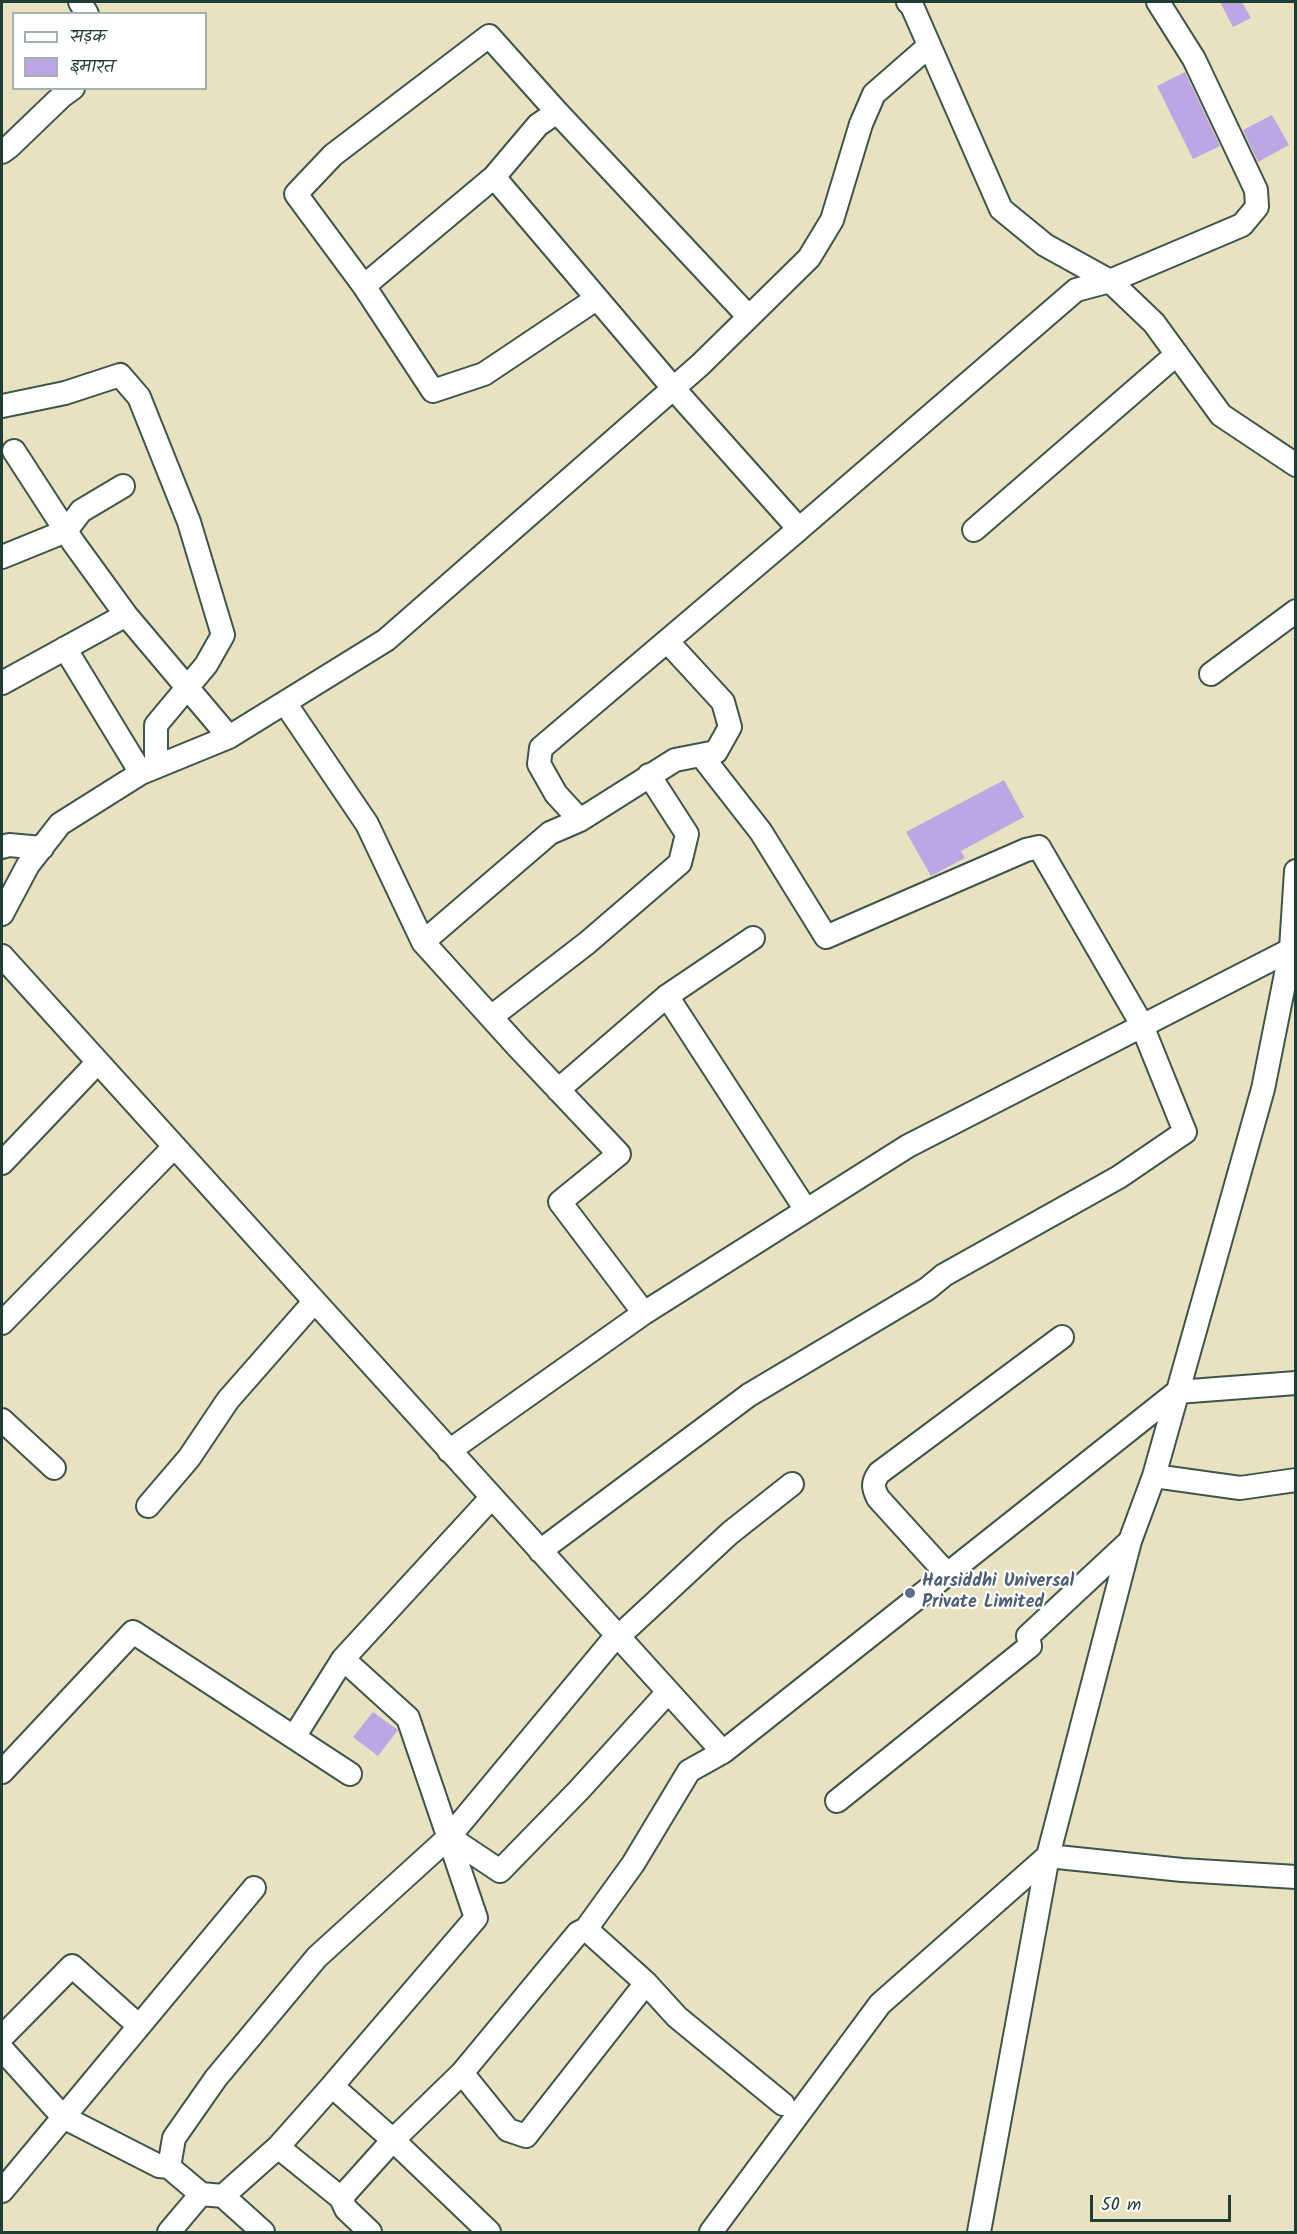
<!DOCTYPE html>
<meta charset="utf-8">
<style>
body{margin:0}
#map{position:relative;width:1297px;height:2234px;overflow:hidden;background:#e9e2c0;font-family:Kalam,"Playpen Sans Deva",sans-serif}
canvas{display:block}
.frame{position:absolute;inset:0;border:3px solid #1f3d34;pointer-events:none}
.legend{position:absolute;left:12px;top:12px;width:195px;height:78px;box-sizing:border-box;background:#fff;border:2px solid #a5b1ae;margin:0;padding:8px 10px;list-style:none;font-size:18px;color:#1f3d34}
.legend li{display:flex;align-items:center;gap:12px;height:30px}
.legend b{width:30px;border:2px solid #a5b1ae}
.scale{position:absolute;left:1090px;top:2195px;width:141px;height:27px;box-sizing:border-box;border:3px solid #1f3d34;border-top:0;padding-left:8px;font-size:18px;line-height:21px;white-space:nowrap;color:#1f3d34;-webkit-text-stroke:4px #fff;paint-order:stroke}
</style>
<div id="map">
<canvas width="1297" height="2234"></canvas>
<div class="frame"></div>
<ul class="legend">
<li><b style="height:8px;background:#fff"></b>सड़क</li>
<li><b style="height:16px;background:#bea6e4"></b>इमारत</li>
</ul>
<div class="scale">50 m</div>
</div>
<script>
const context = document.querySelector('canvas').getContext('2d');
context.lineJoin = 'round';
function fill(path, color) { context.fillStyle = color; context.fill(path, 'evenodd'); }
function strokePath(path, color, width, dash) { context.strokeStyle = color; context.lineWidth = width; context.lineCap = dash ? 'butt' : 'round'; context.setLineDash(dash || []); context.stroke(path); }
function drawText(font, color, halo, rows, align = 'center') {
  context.font = font + ' Kalam,sans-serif'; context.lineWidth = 4.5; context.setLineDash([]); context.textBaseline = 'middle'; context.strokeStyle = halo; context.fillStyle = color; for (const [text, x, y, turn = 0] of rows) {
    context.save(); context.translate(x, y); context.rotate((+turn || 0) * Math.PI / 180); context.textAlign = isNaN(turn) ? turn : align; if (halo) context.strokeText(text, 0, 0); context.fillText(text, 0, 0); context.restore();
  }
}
fill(new Path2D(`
 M1220,2H1242L1251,18L1233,27Z
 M1185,72L1220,146L1193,159L1157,86Z
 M1272,115L1289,145L1258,162L1243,130Z
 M1004,780L1024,817L961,851L965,858L931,876L906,832Z
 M373,1712L398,1730L378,1756L353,1737Z`), '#bea6e4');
const minor = new Path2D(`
 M80,2L87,14
 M908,2L912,6L1001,209L1045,245L1110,281L1154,323L1221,415L1296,465
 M2,152L9,147L62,96L73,88
 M494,177L674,389L799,529L541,748L539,764L556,794L580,820
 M364,286L494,177L538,125L557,112
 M596,299L484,374L433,391L364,286L296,194L333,155L489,36L557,112L749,317
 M2,406L65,393L120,375L139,397L189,522L223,635L206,665L156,725V767
 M14,451L73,542L126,615
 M799,529L1076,290L1110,281L1242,225L1257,207L1256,190L1194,59L1158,2
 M974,530L1177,354
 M2,557L66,531L81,511L123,486
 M65,648L141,773
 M1211,674L1296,611
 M2,683L126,615L229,737
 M285,703L367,824L423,942L517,1046L619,1154L560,1202L644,1313
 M2,847L9,845L42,848
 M2,914L28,865L60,824L141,773L229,737L386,640L700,365L809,258L832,220L861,124L874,94L929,46
 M423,942L550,833L580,820L675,760L716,752L730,727L723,702L667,641
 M2,956L723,1752L1177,1392L1296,1383
 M667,996L806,1210
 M491,1017L587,943L680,863L687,834L649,775
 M558,1090L667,996L753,938
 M2,1163L98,1062
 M2,1323L174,1147
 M2,1420L54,1468
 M449,1451L644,1313L908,1146L1296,947
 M1154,1476L1240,1488L1296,1480
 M148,1506L189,1458L228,1400L314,1302
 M540,1551L749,1395L927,1289L944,1275L1119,1177L1185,1132L1141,1023L1039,847L1026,850L826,937L761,832L701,755
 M947,1574L878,1498C873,1488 872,1483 879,1473L1062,1337
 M618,1637L730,1533L792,1484
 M294,1737L343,1659L492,1497
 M2,1772L133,1632L350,1774
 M837,1801L1030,1646L1028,1636L1130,1541
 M449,1837L500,1871L579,1790L668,1692
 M586,1929L646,1983L677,2017L783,2104
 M2,2037L72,1966L139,2026
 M2,2049L63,2117L159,2166L169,2167L201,2194L223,2196L263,2232
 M462,2073L508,2130L526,2136L646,1983
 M332,2086L476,1918L408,1718L343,1659
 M278,2147L341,2198L346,2209L370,2232
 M169,2167L174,2138L216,2078L317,1957L449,1837L617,1635
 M2,2191L254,1888
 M223,2196L278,2147L332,2086L393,2140L489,2232
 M341,2198L393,2140L462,2073L578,1933L586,1929L633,1864L689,1771L723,1752
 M169,2232L201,2194
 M711,2232L880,2004L1048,1856L1182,1870L1296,1877
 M979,2232L1048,1856L1130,1541L1154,1476L1263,1089L1291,949L1296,871`);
strokePath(minor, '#3d5649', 26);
strokePath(minor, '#fff', 22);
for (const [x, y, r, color] of [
 [910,1593,6,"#5c6f8a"]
]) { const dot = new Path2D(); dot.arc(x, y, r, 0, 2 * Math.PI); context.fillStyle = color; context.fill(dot); strokePath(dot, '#fff', 2); }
drawText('bold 18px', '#4e5e75', '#fff', [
 ["Harsiddhi Universal",922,1583],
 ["Private Limited",922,1604]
], 'left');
</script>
